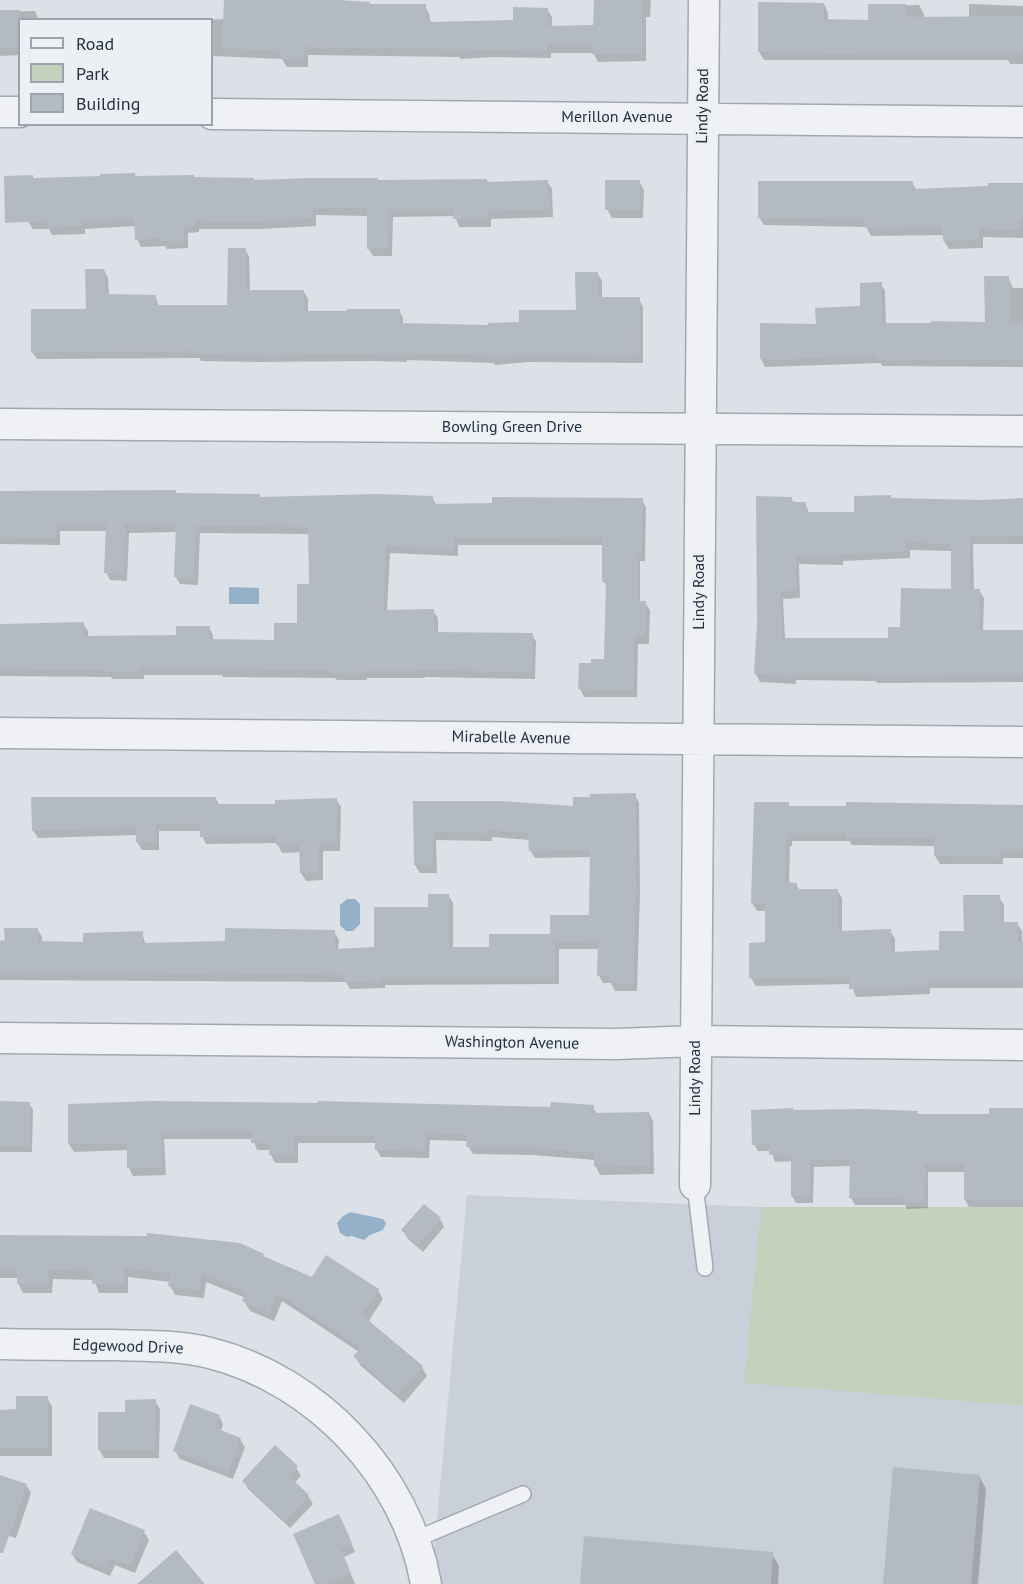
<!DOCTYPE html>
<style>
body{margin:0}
#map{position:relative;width:1023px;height:1584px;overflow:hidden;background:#dce1e7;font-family:"PT Sans",sans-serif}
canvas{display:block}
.legend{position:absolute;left:18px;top:18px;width:195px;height:108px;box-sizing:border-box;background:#ebf0f5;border:2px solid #9ca3ac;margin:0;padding:8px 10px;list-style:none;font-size:18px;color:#252f3e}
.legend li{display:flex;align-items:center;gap:12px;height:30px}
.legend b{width:30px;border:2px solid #9ca3ac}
</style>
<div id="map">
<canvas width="1023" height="1584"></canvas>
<ul class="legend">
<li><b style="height:8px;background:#eff1f5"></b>Road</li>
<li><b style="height:16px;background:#c3d1bd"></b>Park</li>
<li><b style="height:16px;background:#b3bac4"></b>Building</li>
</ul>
</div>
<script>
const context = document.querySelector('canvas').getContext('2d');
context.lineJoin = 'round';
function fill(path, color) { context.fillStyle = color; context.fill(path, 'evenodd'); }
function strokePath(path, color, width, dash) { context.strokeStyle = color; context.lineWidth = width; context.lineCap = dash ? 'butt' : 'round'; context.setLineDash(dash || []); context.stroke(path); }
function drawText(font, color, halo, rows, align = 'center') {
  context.font = font + ' "PT Sans",sans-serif'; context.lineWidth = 5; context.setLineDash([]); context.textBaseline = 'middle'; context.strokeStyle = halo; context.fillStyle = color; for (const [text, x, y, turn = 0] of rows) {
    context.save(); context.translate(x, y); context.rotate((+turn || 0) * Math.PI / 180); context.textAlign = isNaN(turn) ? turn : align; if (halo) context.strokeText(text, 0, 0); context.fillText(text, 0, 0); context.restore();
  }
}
fill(new Path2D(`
 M467,1195L761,1207H1023V1584H431Z`), '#cad0d9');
fill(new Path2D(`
 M761,1207H1023V1406L744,1383Z`), '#c3d1bd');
fill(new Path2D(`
 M229,587L259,588V604H229Z
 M347,899H355L360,904V924L353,931H346L340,925V905Z
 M350,1212L383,1219L386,1223L383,1230L370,1235L364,1240L352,1236L347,1237L340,1233L337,1223L342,1217Z`), '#95b0c9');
fill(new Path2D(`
 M234,0H341V3L371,5L425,6L429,14L431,24L514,21L547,9L552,17V27H594L596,0H651L650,17H646V61L598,62L593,53H551V58L494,57L461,59L460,57L308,55V67H287L282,59L214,56L212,58V20H198L225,19Z
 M824,4L828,13V21H869V6L919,5L924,14V18H969V4L1023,6V64H1010L1008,60H764L759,52Z
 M35,11L39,20H20V55L0,56V12Z
 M134,174L136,177L254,181H487L488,183L547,181L552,189L553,217L491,219V227H459L455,216L393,217L392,256H373L368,248V216L316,215V226L259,229H199V232L188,233V248L167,249L165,246L141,247L137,239L136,226L85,229V234L52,235L49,229H33L28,221Z
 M639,181L644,190L643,218H612L607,209Z
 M912,183L917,191L1023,184V238L983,237V248L949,249L944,241V235L871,236L866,227L764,225L759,217Z
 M245,249L249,257L250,292H304L308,299V313L399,310L403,318V324L490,327L521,323L577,311L597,273L602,281V298L639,299L643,307V363L528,362L495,365L494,363L407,360V362L375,361L258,362L201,361L200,358L37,359L32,352L87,310L104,270L108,278L109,296H155L159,306H228Z
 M1008,277L1013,288H1023V367L882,366L881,363L765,367L761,359L817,326L861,308L881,284L885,291L886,325L986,323Z
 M0,493L259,495L261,499L432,498L437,505L642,500L646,507L645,561H640V603H645L650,610L649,644H638L637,697H584L580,689L606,661L607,588L604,581V545H458V556L390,553L387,611H433L438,618V634H532L536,642L535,679L425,677V678H367V680H337L335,678L223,677L222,675H144V679H112L111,677L0,676V626L83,624L88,631V637H178L209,627L213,635V641H276L298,625L310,586V534L200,533L198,585L180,584L176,577L177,532L129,533L127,581L110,580L106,572L107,531H60V545L0,544Z
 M890,496L892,499L982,501L1023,500V544H973L974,590H979L984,598L983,632H1023V682L877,683L876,681L796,680V684L760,682L756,674L791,498L794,503H805L809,513L856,514ZM910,550L952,551L953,591L901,629L890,640L785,639L783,599L800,598L799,564L843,565V561L910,558Z
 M635,795L639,803L640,893L637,991H615L611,983H603L599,976V949H559V984L385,985V988L350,989L346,982L0,980V941L6,940L37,929L42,937V943L85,944L142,933L146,945L227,943L334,932L339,940L338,950L375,949L448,895L453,903V949H490L551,936L591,916V857L535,858L530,850V840L492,837V841L436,840L437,873H420L415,865V802L575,808Z
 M216,799L220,806L276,805L336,799L341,807L340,851H323V880L306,881L301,873V852L282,853L277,843L206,844L202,836V831H159V850H142L137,842V835L38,838L33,830Z
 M788,804L790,807L1023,806V858H1003V864H940L935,856V846L852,845L849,841H792V846H790L789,884H796L800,891L837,890L842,898V932L890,931L895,939V953L941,952L965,932L999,897L1004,905V923H1017L1022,931L1023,988H930V994L856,997L851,984L756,986L751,978L767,944V911H757L752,903Z
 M0,1102L29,1103L33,1110L32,1152H0Z
 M70,1106L552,1108L593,1107L597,1114L649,1113L653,1121L654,1174L600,1175L596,1167V1160L532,1155L473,1154L468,1146V1141L430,1140L429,1158L381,1157L376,1149V1143H298V1163H275L271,1155V1150H257L253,1139H164L166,1175L133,1176L129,1168L128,1150L74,1152L69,1144Z
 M1023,1110V1207H969L965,1200V1172H928V1208L907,1209L905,1205H855L851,1198V1166L814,1167L813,1203H796L792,1196L793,1161L775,1162L771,1151H758L754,1144L917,1112L918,1115H990Z
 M440,1219L444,1227L423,1252L408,1239L403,1230Z
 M0,1236L263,1255L265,1259L313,1279L378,1290L383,1299L368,1322L422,1367L427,1376L404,1403L361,1366L355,1357L359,1352L282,1301L274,1321L250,1311L244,1301L246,1298L206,1282L204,1298L175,1295L170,1286V1282L128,1277V1293H99L94,1280L53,1279L52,1293H23L18,1283V1278H0Z
 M47,1398L52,1406V1456H0V1411H18Z
 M155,1401L160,1409L159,1458H104L99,1449L126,1414Z
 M219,1416L223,1424L221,1432L240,1439L245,1447L233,1479L180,1459L175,1451Z
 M296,1467L301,1476L294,1483L308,1496L313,1504L290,1528L248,1489L244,1481Z
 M0,1476L26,1485L31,1493L16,1538L0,1533Z
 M979,1476L986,1489L978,1584H885Z
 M343,1524L355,1552L344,1557L355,1584H316Z
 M144,1532L149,1540L135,1573L115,1565L110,1576L77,1562L72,1554Z
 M772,1554L779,1566L778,1584H581Z`), '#0003');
fill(new Path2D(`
 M224,0H338L370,2V4H426V19H430V22L513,20V7L548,8V26L593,25L594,0H642V54H592V45H547V51L489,50L455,51V49L304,47V59H281L280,51L222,48Z
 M758,2L824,3V19L868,20V4H906V17L1023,16V52H855V54L758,52Z
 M0,10H20V47L0,48Z
 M135,173V176L194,175V177L254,178V180L312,178H378V180L487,179V182L548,180L549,209L487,211V219H453V209H389L388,248L367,249V208H312L313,218L253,222L195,221V225H184V241H160V238L135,240L134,218L81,222L82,226L46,227V221L5,223L4,176L33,175V178L100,176V174Z
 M605,180H640V210H605Z
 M758,181H913V189L988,186V183H1023V218H1020V230L979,229V240L943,241L942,227L865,228V219L758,218Z
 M228,248H246V290H304V311H347V309H400V323L488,325V323L519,322V310H576L575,272H598V297H640L639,356L523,355L489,357V355L403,353V355L286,353V356L195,354V351L31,352V309H86L85,269H104L106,294L156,295L155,305H227Z
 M984,276H1009V323H1023V360L876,359V356L796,358V360L760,359V323L816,324L815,308L860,306V283L882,282V323H931V321L985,322Z
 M176,490V493L260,494V497L377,494L433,496V504L492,503V497L643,498L641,554H637V601H646L645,636H634V690L578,689L579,663H591V659H604L606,582H602V537L454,538V549L386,546L383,610L434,609V632L533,633L532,672L421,670V671H363V673H331V670L140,668V671L106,672V670L0,669V624L84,622V636L176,635V626H210L209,639L274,640V623H297V584H309L308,527L196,526L194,577H174L176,525H125L124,573H104L106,524H57L56,538L0,537V491Z
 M891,495V498L982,500L1023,498V536L970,537V589H980V630H1023V675L871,676V673H793V676L754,674L757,623L756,496L792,497V502H806V512H854V496ZM906,542L951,544V589L901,588L900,627H888V638H782L780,591H797L795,557H839L840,554L906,551Z
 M636,793V884L633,984L609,983V976H597L598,941L555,942V977H382V981L344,982V975L226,973L166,974V972L0,973V941L5,940L4,928H38V941L83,942V933L143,931V943L225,941V928L335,930V949L374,947V907H428V894H449V947H489V934H550V915H589L590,850L529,851L528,833L488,830V833L433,832V865H414L413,801H501L573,806V797H590V794Z
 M31,797H216V804H275V800L337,798L336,843H319V873H300L299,845H276V836L200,837V823L156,824V842H136V827L32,831Z
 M754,802H789V806H846V802L1023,805V849H1000V857L934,856V838H846V833H788V839H786L785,882L797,883V889H838V931L891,929V952L939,950V931H964L963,895H1000L1001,922H1018V942H1023V981L926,980L927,987L849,989V977L749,978V943L765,942V903H751Z
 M0,1101L30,1102L29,1146H0Z
 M153,1101L318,1103V1101L550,1107L551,1102L594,1105L593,1113L649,1112L650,1166L594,1167V1153L526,1147H466L467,1134L426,1133L425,1151L375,1150V1136L295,1135L294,1155H269V1143H251V1131L161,1132L162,1167L127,1168V1143L68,1144V1104Z
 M793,1108V1110L864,1109L918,1111L917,1114H989V1108H1023V1200H964V1165H925L924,1202H901V1198H849L850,1159L810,1160V1196H791V1155H769V1144L752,1145L751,1110Z
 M424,1204L441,1218L417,1245L401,1230Z
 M147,1233L240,1243L264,1254L263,1256L312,1277L326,1255L379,1289L362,1315L423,1366L398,1394L353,1356L361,1348L277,1293L269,1313L242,1301L246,1292L202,1273L200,1290L168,1286L170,1273L124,1268V1284H92L93,1271L48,1270V1284H17V1269H0V1235L147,1236Z
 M16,1396H48V1448H0V1410L16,1409Z
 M156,1399L155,1450H98V1412H125V1400Z
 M190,1404L220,1415L215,1428L241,1438L229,1471L173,1451Z
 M275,1445L298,1466L289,1476L309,1495L285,1521L242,1481Z
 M893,1467L980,1475L971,1584H883Z
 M0,1475L27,1484L3,1553H0Z
 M90,1508L145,1530L130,1566L110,1557L105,1569L71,1554Z
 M339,1514L352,1543L340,1548L351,1573L326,1584H315L293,1534Z
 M584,1536L773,1552L771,1584H580Z
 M176,1550L205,1584H137Z`), '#b3bac4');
const service = new Path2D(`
 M695,1185L705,1268
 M414,1540L523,1494`);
const minor = new Path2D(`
 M0,112H20
 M212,114L1023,122
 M0,424L1023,431
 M0,733L1023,742
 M0,1038L616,1044L696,1041L1023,1045
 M695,1185L704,0
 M0,1344C38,1345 76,1345 114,1345C146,1346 179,1345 210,1353C317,1380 407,1475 426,1584`);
strokePath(service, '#a1a8b1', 18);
strokePath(minor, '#a1a8b1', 33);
strokePath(service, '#eff1f5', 15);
strokePath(minor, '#eff1f5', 30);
drawText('16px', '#252f3e', '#ebf0f5', [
 ["Lindy Road",703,106,-89],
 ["Merillon Avenue",617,117],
 ["Bowling Green Drive",512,427],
 ["Lindy Road",699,592,-90],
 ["Mirabelle Avenue",511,738,1],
 ["Washington Avenue",512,1043,1],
 ["Lindy Road",695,1078,-90],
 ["Edgewood Drive",128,1347,2]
]);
</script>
